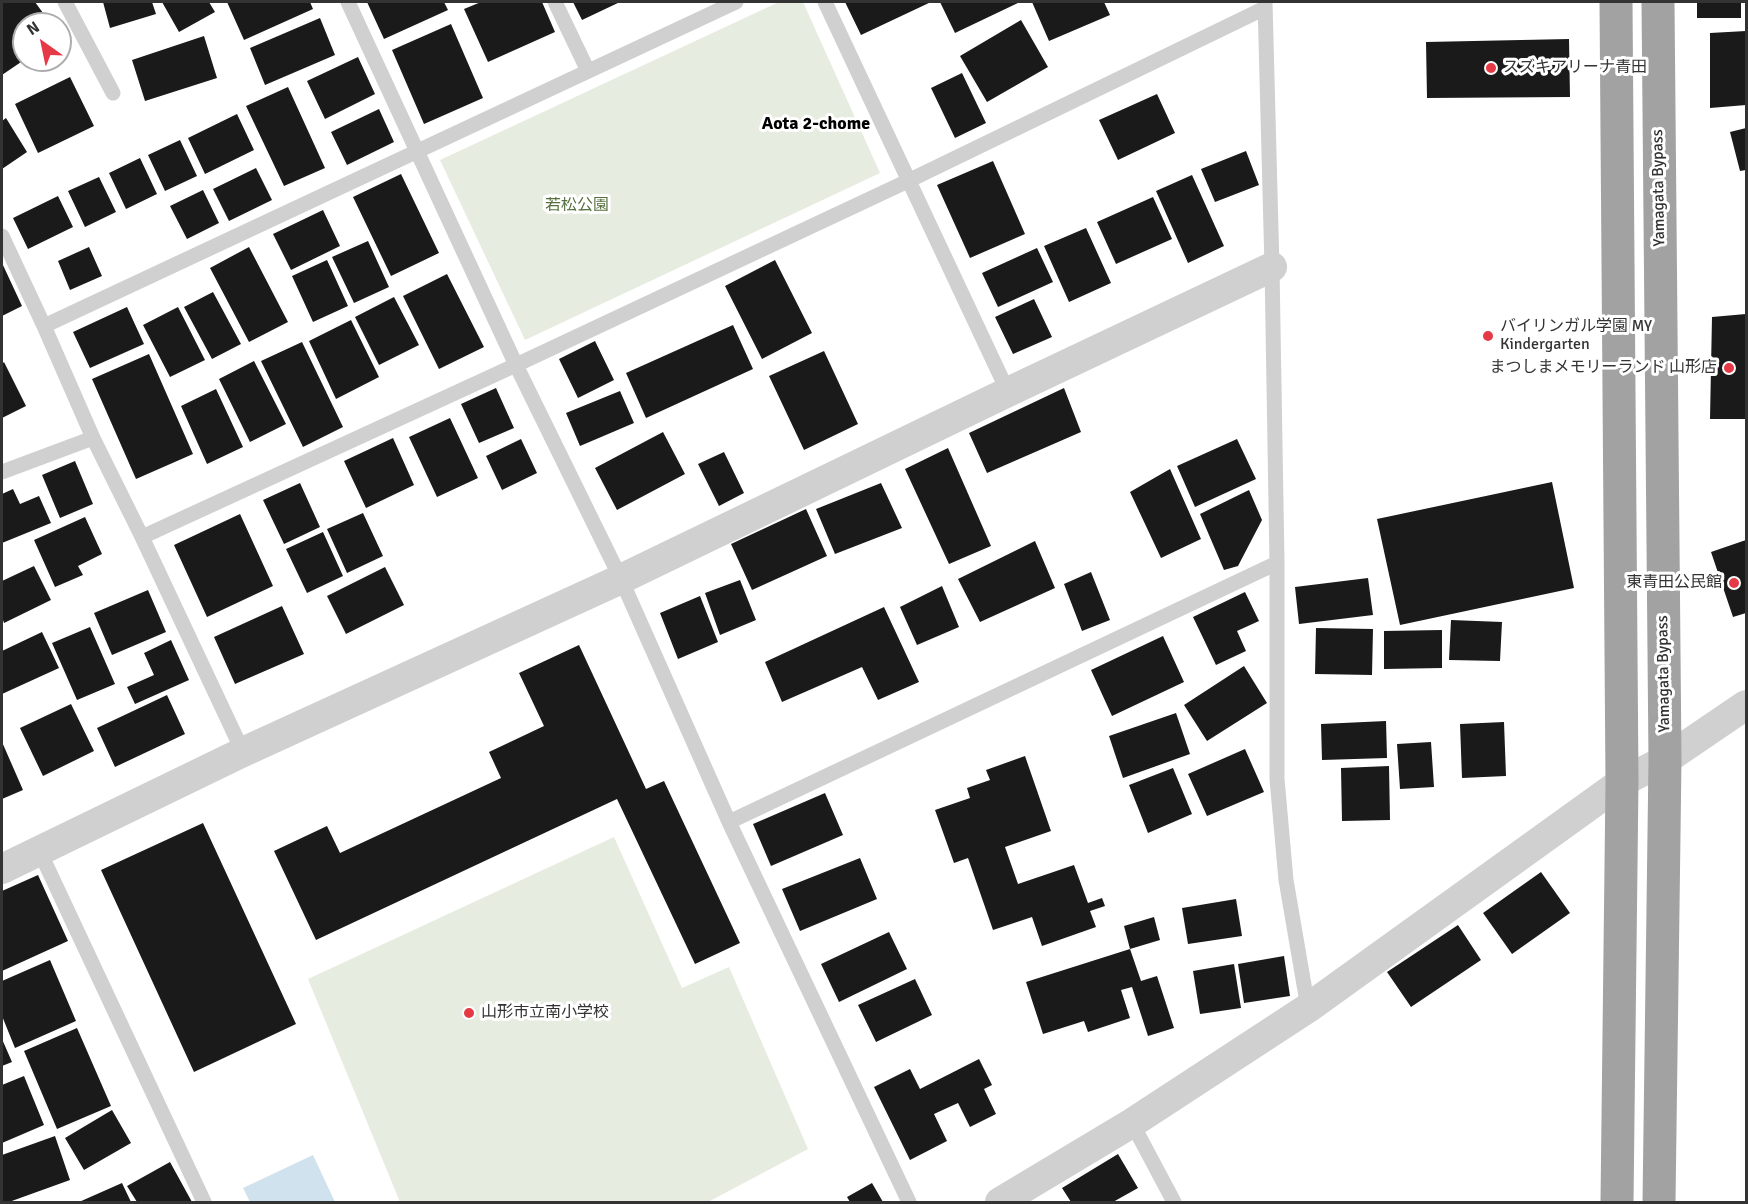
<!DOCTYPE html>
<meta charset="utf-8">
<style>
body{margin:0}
#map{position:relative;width:1748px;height:1204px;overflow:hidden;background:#fff;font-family:Signika,sans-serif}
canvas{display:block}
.frame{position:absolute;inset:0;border:3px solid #333;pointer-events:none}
.north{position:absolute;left:12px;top:12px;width:60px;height:60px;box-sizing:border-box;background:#fff;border:2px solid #adadad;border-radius:50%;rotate:327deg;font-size:16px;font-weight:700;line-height:24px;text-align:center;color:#333}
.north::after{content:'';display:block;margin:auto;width:21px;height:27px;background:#e63946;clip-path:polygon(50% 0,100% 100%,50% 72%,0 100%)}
</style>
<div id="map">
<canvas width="1748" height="1204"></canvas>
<div class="frame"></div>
<div class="north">N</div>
</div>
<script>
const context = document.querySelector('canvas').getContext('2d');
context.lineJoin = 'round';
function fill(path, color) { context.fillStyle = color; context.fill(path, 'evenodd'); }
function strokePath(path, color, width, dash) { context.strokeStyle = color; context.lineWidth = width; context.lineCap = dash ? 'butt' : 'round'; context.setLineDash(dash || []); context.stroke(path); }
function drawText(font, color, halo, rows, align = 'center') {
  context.font = font + ' Signika,"Noto Sans JP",sans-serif'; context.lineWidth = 6; context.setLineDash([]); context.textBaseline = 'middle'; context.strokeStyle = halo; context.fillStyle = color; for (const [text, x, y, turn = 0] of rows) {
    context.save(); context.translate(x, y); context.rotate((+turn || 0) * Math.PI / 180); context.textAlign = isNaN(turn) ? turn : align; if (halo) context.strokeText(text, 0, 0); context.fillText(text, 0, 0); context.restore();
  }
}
fill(new Path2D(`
 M779,2H803L880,173L525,340L440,160Z
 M614,837L682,988L729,967L808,1149L708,1202H400L308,979Z`), '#e6ecdf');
fill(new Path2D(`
 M313,1155L335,1202H250L243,1188Z`), '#cfe2ee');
fill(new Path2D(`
 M2,2H35L51,24H24V60L2,75Z
 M103,2H152L156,14L110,28Z
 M162,2H209L215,12L179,32Z
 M227,2H310L313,9L244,40Z
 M367,2H444L448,10L384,39Z
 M481,2H542L555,32L488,62L464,9Z
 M573,2H620L582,20Z
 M845,2H931L861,35Z
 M940,2H1020L955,33Z
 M1032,2H1104L1110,15L1049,41Z
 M1697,2H1741V18H1697Z
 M320,18L335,55L265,85L250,48Z
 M1021,20L1048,67L987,102L960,56Z
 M451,24L483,98L424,124L392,50Z
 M1746,31V105L1710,108V33Z
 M204,36L217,78L145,101L132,60Z
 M1569,39L1570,97L1427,98L1426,42Z
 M358,57L375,94L325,119L307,81Z
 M962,73L986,123L955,138L931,88Z
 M70,77L94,126L38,153L15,104Z
 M288,87L325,168L284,186L246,106Z
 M1157,94L1175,133L1118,160L1099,120Z
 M379,109L394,142L347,165L331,132Z
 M237,114L254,150L205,174L188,138Z
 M6,118L27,152L2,169V121Z
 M1746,128V170L1740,171L1730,132Z
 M180,140L197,176L165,191L148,155Z
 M1246,151L1259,185L1215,202L1201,169Z
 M140,158L157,194L126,209L109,173Z
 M993,161L1025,234L970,258L937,185Z
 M256,168L272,200L229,221L213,189Z
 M401,174L439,253L391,276L353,197Z
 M1192,175L1224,246L1188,263L1156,191Z
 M99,177L116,212L85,227L68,191Z
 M203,190L219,223L187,239L170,206Z
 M58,196L73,227L28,249L13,218Z
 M1153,197L1172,239L1116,264L1097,222Z
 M323,210L340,246L291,270L273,234Z
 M1086,228L1111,283L1069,302L1044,246Z
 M368,241L389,287L354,303L332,257Z
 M89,247L102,276L70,290L58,261Z
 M249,247L288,322L249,342L210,268Z
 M1037,248L1053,282L998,307L982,273Z
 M327,260L348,306L313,322L292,276Z
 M775,260L812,333L762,359L725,286Z
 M2,263L22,306L2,316Z
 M447,274L484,347L439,369L403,296Z
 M213,292L241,344L212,359L184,307Z
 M394,297L419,345L379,365L355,317Z
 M1034,299L1052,337L1013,354L995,317Z
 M127,307L144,344L90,368L73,332Z
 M178,307L205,360L170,377L143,325Z
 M1746,314V419H1710L1712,317Z
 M351,320L379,377L336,399L309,341Z
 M733,325L753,369L646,418L626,373Z
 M595,341L614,380L578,398L559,359Z
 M302,342L343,427L303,447L261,361Z
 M824,351L858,424L804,450L769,376Z
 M149,354L193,454L136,479L92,379Z
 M254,361L286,424L250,442L219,379Z
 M4,362L26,406L2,418V364Z
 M496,388L514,428L479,443L461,404Z
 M1064,388L1081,432L987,473L969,433Z
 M216,389L243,447L207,464L181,406Z
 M620,391L634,423L580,446L566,413Z
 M450,418L478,478L437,497L409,437Z
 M663,432L685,474L617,510L595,468Z
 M393,438L414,485L366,508L344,461Z
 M521,439L537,473L502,490L486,456Z
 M1237,439L1256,479L1195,507L1177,466Z
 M948,448L991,546L949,564L905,469Z
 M724,452L744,493L719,506L698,464Z
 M75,461L93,504L60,518L42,475Z
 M1170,469L1201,539L1161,558L1130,492Z
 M1552,482L1574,588L1400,625L1377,519Z
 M300,483L320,527L284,544L263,500Z
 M881,483L902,528L835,554L816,509Z
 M13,489L20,504L39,496L51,523L2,543V494Z
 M1249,490L1262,520L1238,566L1224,570L1200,514Z
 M806,509L827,556L752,590L731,544Z
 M363,513L383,556L347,573L327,529Z
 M240,514L273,586L207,617L174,545Z
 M85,517L102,554L78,566L83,575L55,587L34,540Z
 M323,532L343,576L307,593L286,549Z
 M1746,540V613L1733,617L1711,552Z
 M1035,541L1055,588L980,622L958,579Z
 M34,566L51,600L4,623L2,617V581Z
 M385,567L404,605L346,634L327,596Z
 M1091,572L1110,620L1082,631L1064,584Z
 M1368,578L1373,615L1299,624L1295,587Z
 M740,580L756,620L720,635L705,593Z
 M942,586L959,627L917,645L900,607Z
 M148,590L166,632L112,655L94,613Z
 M1245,592L1259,621L1237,631L1246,651L1216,665L1193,617Z
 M700,596L718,642L678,659L660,613Z
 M282,606L304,654L235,684L214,637Z
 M884,607L919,682L878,700L862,667L782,702L765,662Z
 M1451,620L1502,622L1500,661L1449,660Z
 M90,627L115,684L77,700L52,643Z
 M1316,628L1373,629L1372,675L1315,674Z
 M1442,630V668L1384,669V631Z
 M42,632L59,668L2,694V651Z
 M1163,636L1184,682L1112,716L1091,670Z
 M171,640L189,680L135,704L127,687L154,675L144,653Z
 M579,645L646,789L664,781L740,943L695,964L617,799L316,940L274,851L327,826L340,853L501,778L489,752L544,726L519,673Z
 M1244,666L1267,703L1207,741L1184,705Z
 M167,695L185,734L115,767L97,728Z
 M71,704L94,751L43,776L20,728Z
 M1176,713L1190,754L1123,778L1109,736Z
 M1386,721L1387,758L1322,760L1321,724Z
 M1504,722L1506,776L1462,778L1460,724Z
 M2,742L23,790L2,799Z
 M1431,742L1434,787L1400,789L1397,744Z
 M1245,749L1264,792L1207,816L1188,774Z
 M1025,756L1051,831L1005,847L1018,884L1074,865L1088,903L1102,898L1105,906L1090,911L1096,927L1042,946L1032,917L993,930L968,858L954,863L935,810L970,798L967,788L990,780L986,770Z
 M1389,766L1390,820L1342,821L1341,768Z
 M1173,768L1192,814L1148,833L1129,785Z
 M825,793L843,835L771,866L753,824Z
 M203,823L296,1024L194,1072L101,870Z
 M860,858L877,899L800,931L782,889Z
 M1541,872L1570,913L1512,954L1483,913Z
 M38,875L68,941L2,971V891Z
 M1236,899L1242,936L1188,944L1182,908Z
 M1154,917L1160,940L1130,949L1124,926Z
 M1458,925L1481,960L1411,1007L1387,972Z
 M889,932L907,969L839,1002L821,964Z
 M1130,949L1141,981L1157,976L1174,1028L1148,1036L1132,987L1121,990L1130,1018L1088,1032L1084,1021L1043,1034L1026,982Z
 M1284,956L1290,996L1244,1003L1238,964Z
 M50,960L76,1021L15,1048L2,1016V981Z
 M1234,964L1241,1008L1200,1014L1193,971Z
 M915,979L932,1015L876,1042L858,1005Z
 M77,1028L111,1106L57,1129L24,1051Z
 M2,1039L12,1062L2,1066Z
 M979,1059L992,1085L984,1089L996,1114L970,1127L958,1103L934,1114L947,1141L910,1160L874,1087L910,1069L920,1089Z
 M24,1076L44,1125L2,1143V1085Z
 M112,1110L131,1143L84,1170L65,1138Z
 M55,1136L70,1180L9,1202H2V1155Z
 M1118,1154L1138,1188L1113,1202H1071L1062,1188Z
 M170,1162L192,1202H137L127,1186Z
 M122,1183L131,1202H79Z
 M872,1183L883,1202H850L847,1197Z`), '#1a1a1a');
strokePath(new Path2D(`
 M65,2L113,93
 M348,2L516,365L621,579L729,822L909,1202
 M555,2L588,71
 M825,2L1008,392
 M1265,2L1272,267L1277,563V779L1286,880L1308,1008
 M2,236L44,326L93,438L2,472
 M44,326L736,2
 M93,438L142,537L243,752
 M142,537L516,365L910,180L1265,8
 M729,822L1277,563
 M40,852L204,1202
 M1132,1123L1174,1202`), '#d0d0d0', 15);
strokePath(new Path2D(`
 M2,869L243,752L621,579L1008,392L1272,267
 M1000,1202L1132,1123L1308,1008L1622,782L1665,760L1746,705`), '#d0d0d0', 30);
strokePath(new Path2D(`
 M1616,2L1622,782L1617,1202
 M1658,2L1665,760L1659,1202`), '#a2a2a2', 33);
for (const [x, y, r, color] of [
 [1491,68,6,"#e63946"],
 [1488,336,6,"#e63946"],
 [1729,368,6,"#e63946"],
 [1734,583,6,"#e63946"],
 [469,1013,6,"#e63946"]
]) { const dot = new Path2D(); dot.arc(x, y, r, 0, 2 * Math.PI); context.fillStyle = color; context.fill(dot); strokePath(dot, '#fff', 2); }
drawText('16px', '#333', '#fff', [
 ["スズキアリーナ青田",1503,68],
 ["バイリンガル学園 MY",1500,327],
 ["Kindergarten",1500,345],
 ["まつしまメモリーランド 山形店",1717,368,"right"],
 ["東青田公民館",1722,583,"right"],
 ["山形市立南小学校",481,1013]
], 'left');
drawText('16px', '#333', '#fff', [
 ["Yamagata Bypass",1659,188,-91],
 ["Yamagata Bypass",1664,674,-91]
]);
drawText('16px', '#56703f', '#fff', [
 ["若松公園",577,206]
]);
drawText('bold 18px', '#000', '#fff', [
 ["Aota 2-chome",816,124]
]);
</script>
